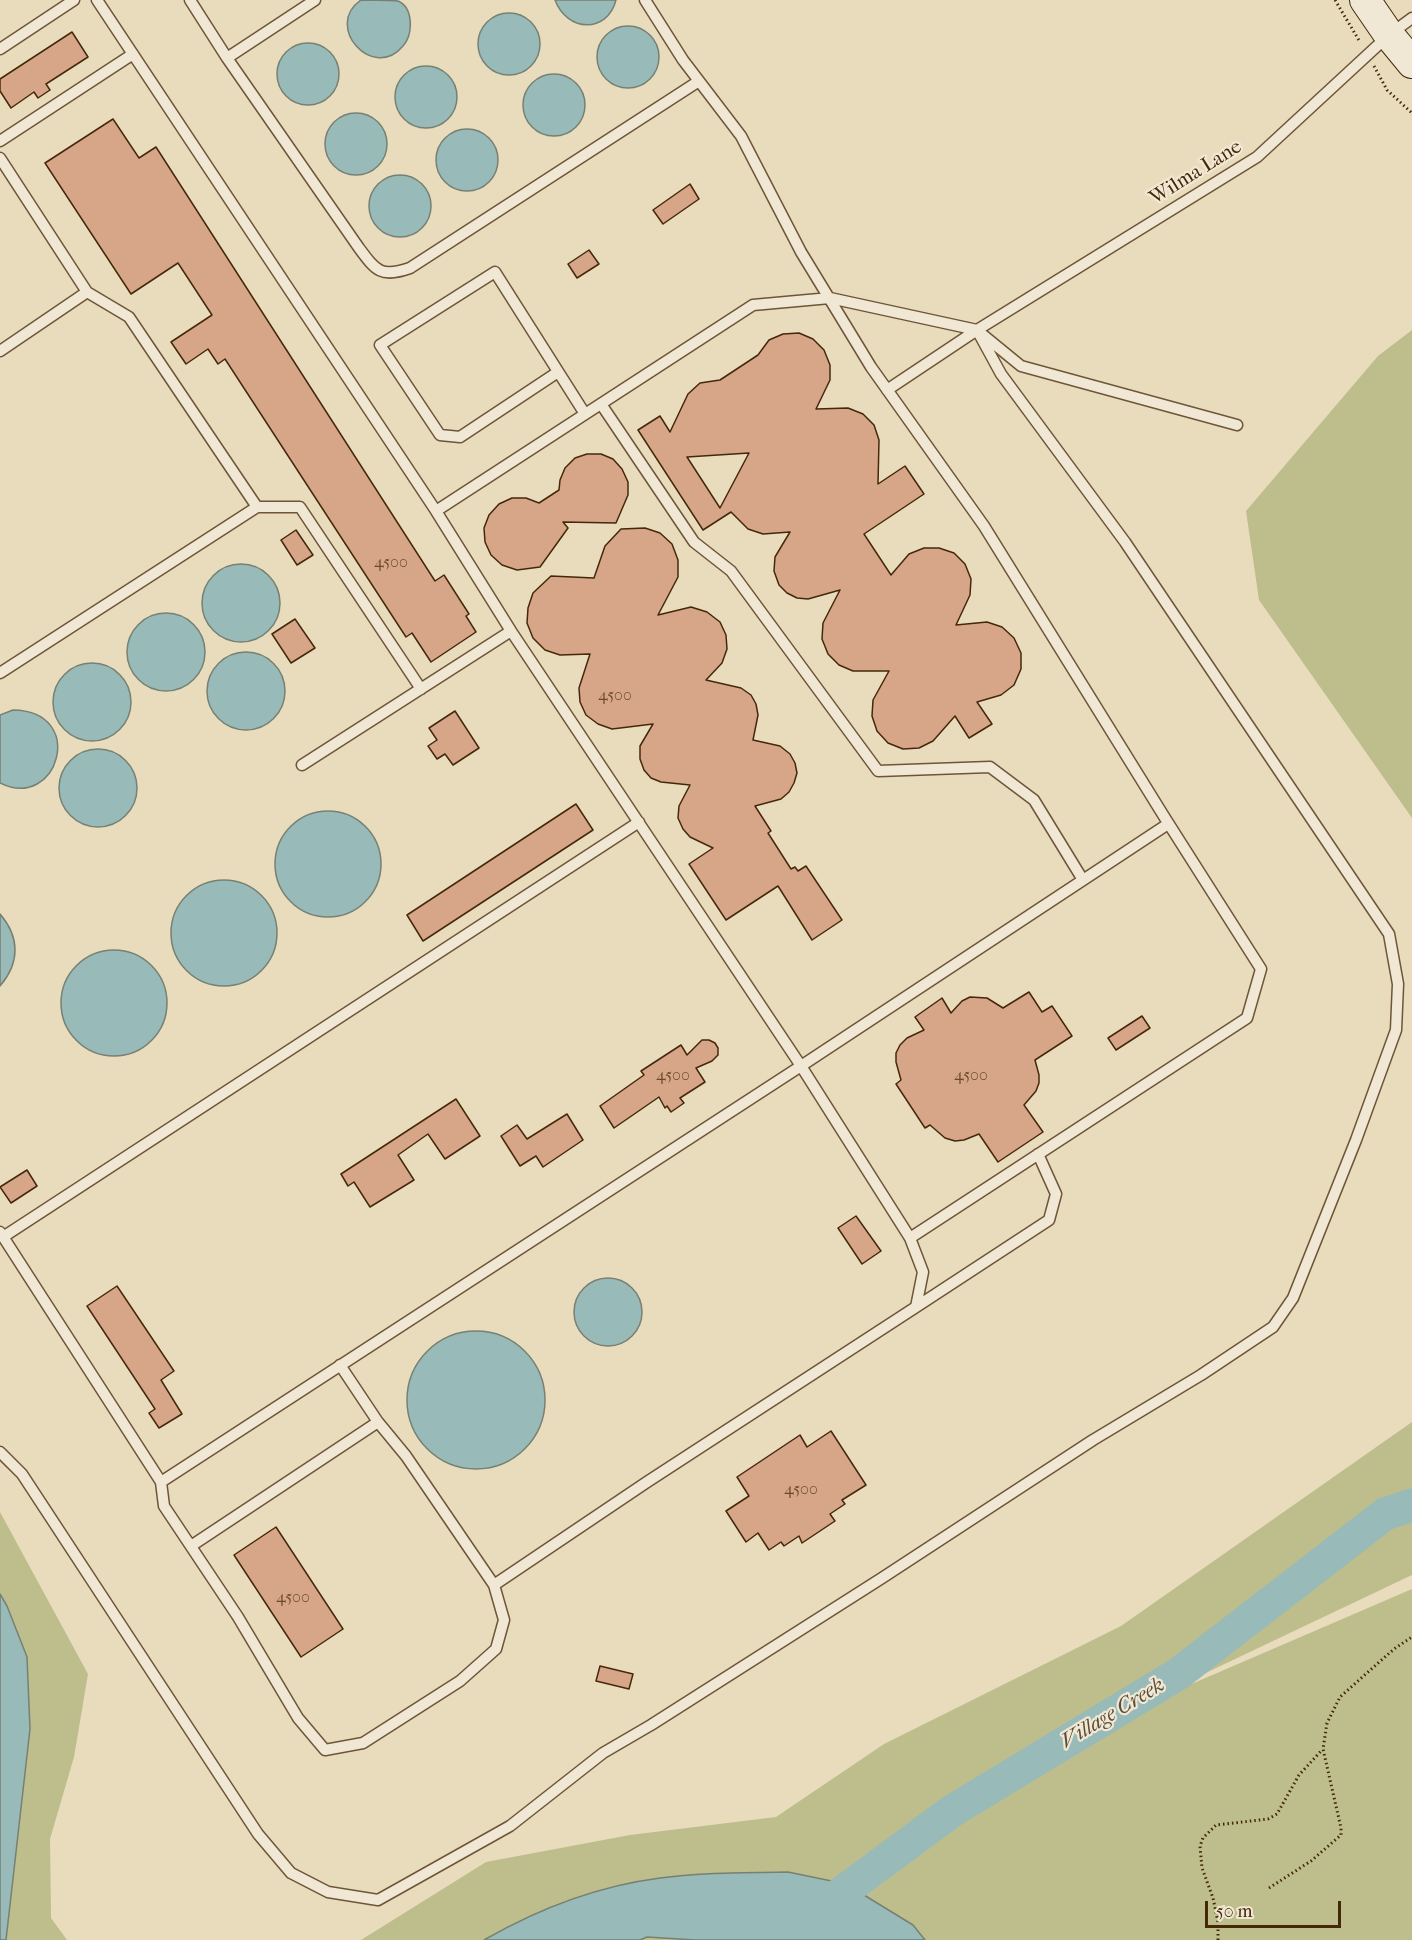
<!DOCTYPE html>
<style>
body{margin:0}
#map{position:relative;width:1412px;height:1940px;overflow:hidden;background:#e8dcbd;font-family:"IM FELL French Canon",serif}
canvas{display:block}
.scale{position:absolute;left:1205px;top:1901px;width:136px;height:27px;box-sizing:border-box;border:3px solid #45280a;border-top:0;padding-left:8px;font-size:18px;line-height:21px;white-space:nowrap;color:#45280a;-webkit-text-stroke:4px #f0e8d4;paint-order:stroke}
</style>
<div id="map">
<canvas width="1412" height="1940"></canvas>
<div class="scale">50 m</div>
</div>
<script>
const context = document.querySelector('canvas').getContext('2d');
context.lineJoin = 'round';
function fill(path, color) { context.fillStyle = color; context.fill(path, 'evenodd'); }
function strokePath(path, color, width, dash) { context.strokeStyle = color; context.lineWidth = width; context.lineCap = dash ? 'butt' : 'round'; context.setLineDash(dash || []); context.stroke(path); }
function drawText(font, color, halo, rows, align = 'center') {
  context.font = font + ' "IM FELL French Canon",serif'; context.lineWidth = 4.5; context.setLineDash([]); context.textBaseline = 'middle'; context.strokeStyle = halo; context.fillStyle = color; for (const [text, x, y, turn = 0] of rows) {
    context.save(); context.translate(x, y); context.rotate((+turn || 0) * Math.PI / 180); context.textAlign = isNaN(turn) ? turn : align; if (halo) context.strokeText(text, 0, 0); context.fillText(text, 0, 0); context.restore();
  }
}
fill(new Path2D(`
 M1412,330V818L1259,600L1246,511L1378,356Z
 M1412,1422V1575L1094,1726L1412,1589V1940H361L486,1862L630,1835L776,1817L884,1744L1121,1626Z
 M0,1512L88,1674L74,1757L50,1839L51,1918L67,1940H0Z`), '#bdbe8c');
const water = new Path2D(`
 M361,0C372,0 389,0 398,1C414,8 413,35 403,46C373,82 323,26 361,0Z
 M555,0H616C607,34 567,32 555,0Z
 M478 44a31 31 0 1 1 62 0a31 31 0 1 1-62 0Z
 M597 57a31 31 0 1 1 62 0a31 31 0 1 1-62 0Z
 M277 74a31 31 0 1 1 62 0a31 31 0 1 1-62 0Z
 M395 97a31 31 0 1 1 62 0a31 31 0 1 1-62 0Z
 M523 105a31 31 0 1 1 62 0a31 31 0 1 1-62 0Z
 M325 144a31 31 0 1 1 62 0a31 31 0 1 1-62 0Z
 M436 160a31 31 0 1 1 62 0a31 31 0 1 1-62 0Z
 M369 206a31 31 0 1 1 62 0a31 31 0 1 1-62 0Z
 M202 603a39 39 0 1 1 78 0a39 39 0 1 1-78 0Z
 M127 652a39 39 0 1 1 78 0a39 39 0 1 1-78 0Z
 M207 691a39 39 0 1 1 78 0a39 39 0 1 1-78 0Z
 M53 702a39 39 0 1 1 78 0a39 39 0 1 1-78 0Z
 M13,710C88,711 58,812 0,783V715Z
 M59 788a39 39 0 1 1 78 0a39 39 0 1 1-78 0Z
 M275 864a53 53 0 1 1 106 0a53 53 0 1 1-106 0Z
 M171 933a53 53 0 1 1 106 0a53 53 0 1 1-106 0Z
 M0,914C20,937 20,963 0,986Z
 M61 1003a53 53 0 1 1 106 0a53 53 0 1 1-106 0Z
 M574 1312a34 34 0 1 1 68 0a34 34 0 1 1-68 0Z
 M407 1400a69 69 0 1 1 138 0a69 69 0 1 1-138 0Z
 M0,1594L7,1606L27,1657L30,1729L6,1940H0Z
 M788,1872L846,1884L913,1925L925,1940H695L647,1937L640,1940H484C538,1909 598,1886 660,1878C702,1872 745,1873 788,1872Z`);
fill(water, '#98bab8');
strokePath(water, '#778072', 1.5);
strokePath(new Path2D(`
 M813,1914L952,1811L1178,1674L1385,1514L1412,1505`), '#98bab8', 33);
const building = new Path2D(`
 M72,32L88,57L46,84L50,90L38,98L34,92L11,108L0,91V79Z
 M113,119L139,158L156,147L435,581L444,575L469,614L466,616L476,632L431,662L412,633L406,637L225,359L218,364L208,349L186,364L171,342L212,315L178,263L131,294L45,163Z
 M690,184L699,199L663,224L653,210Z
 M589,250L599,264L577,278L568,264Z
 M799,333L813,339L824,350L830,365V380L816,409L848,408L863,414L874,425L879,440L878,484L905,466L924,494L864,534L891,575L909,554L924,548H939L954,553L965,564L971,579L970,595L956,625L987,622L1002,627L1014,638L1021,653V669L1014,685L1001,695L977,702L992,724L969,738L955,716L933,741L919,748L903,749L888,743L877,731L872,716L873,700L889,671H853L839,665L828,654L822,639L823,623L840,590L808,599L797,598L787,593L779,585L774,571L775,557L790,532L763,534L748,529L731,512L703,530L638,430L660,416L670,432L688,394L700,383L720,380L758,355L769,340L783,334ZM749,453L720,508L687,457Z
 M587,454H601L613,459L622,469L628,482V495L616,523L563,522L568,528L540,567L517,570L502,565L491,555L485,542L484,528L489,515L499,504L512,498H526L539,503L559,490L560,480L565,468L575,458Z
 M645,528L660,533L672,544L678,560V577L658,615L691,607L707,612L720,622L726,635L727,649L722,663L706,680L741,688L751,695L756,704L758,715L753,740L780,746L790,754L795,763L797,773L794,783L789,792L781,799L755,806L771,831L768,833L791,869L795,867L798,871L806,866L842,920L812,940L778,886L726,920L689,864L713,848L690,837L683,829L678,818L679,806L690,785L661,782L651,778L644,770L640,759V746L653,724L612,729L598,724L586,715L580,702L579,688L590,654L560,655L545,650L533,638L527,623L528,608L533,593L551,576L594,578L605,546L621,529Z
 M296,530L313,555L297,565L281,540Z
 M295,619L315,648L291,663L272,634Z
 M455,711L479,748L453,765L445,754L437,759L428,746L437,740L429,728Z
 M576,804L593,830L423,941L407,915Z
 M1029,992L1042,1012L1052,1006L1072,1036L1035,1060L1039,1075V1083L1036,1091L1024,1105L1043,1132L998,1162L979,1134L964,1140L955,1141L945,1138L930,1125L925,1128L896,1084L901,1080L896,1062V1053L900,1045L907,1038L924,1030L915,1017L942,998L951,1013L962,1001L970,997L987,998L1003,1008Z
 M1142,1016L1150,1028L1116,1050L1108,1038Z
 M702,1040H709L715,1043L718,1048V1055L712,1061L696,1068L705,1082L680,1098L684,1103L671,1112L667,1106L665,1108L659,1097L614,1128L600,1106L644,1075L641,1071L681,1045L687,1055Z
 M456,1099L480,1136L445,1159L428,1134L398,1155L414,1180L370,1207L354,1182L348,1186L341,1174Z
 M567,1114L583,1140L543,1167L536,1156L520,1166L501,1136L517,1125L527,1139Z
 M27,1170L37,1186L11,1203L0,1187Z
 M856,1216L881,1251L862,1264L838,1228Z
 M117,1286L174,1371L161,1380L182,1414L159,1428L149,1413L155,1409L87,1306Z
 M831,1431L866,1485L842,1500L845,1504L830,1514L835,1521L802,1543L799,1536L784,1546L781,1542L769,1550L758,1533L746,1542L726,1511L749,1496L737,1477L800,1435L807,1447Z
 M276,1527L343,1629L301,1657L234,1555Z
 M600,1666L633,1674L629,1689L596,1681Z`);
fill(building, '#d7a689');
strokePath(building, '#45280a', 1.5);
const service = new Path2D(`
 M97,0L436,511L511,631L801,1066L910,1238L1247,1018L1261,969L1165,818L984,526L871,367L801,252L741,136L683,60L645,0
 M190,0L227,58L359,248C376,271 381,278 410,268L699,81
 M0,49L74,0
 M227,58L315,0
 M0,141L133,54
 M0,158L87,292L129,317L257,507L0,673
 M0,351L87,292
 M558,372L460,437L440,435L380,345L495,272L585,414
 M887,390L977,330L1257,157L1389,35L1412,18
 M601,404L694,542L731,571L878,771L990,767L1034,800L1083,880
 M257,507H300L421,689
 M436,511L753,305L830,298L977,330L1021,366L1237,425
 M302,765L511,631
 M0,1232L161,1482L801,1066L1168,824
 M3,1237L639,822
 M916,1307L1049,1220L1056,1194L1038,1154
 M340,1365L378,1422
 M0,1452L22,1474L258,1834L291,1873L328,1892L378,1900L510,1826L603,1753L651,1725L882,1578L1093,1440L1201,1375L1273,1327L1293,1298L1356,1140L1396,1030L1398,984L1389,934L1125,542L1001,374L977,330
 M161,1482L164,1506L238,1617L298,1718L325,1750L363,1743L460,1681L496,1649L504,1620L494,1585L647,1482L916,1307L923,1272L910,1238
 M191,1546L378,1422L406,1456L494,1585`);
const secondary = new Path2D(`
 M1365,0L1389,35L1412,63`);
strokePath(service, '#6e5537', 13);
strokePath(secondary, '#45280a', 32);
strokePath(new Path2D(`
 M1335,0L1360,42
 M1374,66L1387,90L1412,113
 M1269,1888L1311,1861L1341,1835V1828L1323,1749L1327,1723L1340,1697L1394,1649L1412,1637
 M1218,1940V1922L1213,1898L1202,1868L1200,1846L1203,1838L1216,1825L1268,1819L1277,1814L1299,1775L1322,1750`), '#45280a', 3, [1.5, 3]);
strokePath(service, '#f0e8d4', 10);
strokePath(secondary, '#f0e8d4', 30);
drawText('16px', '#6a482a', null, [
 ["4500",391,563],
 ["4500",615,696],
 ["4500",673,1076],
 ["4500",971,1076],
 ["4500",801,1490],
 ["4500",293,1598]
]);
drawText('20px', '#45280a', '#f0e8d4', [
 ["Wilma Lane",1196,173,-32]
]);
drawText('italic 21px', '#5a4c36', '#f0e8d4', [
 ["Village Creek",1113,1714,-31]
]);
</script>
